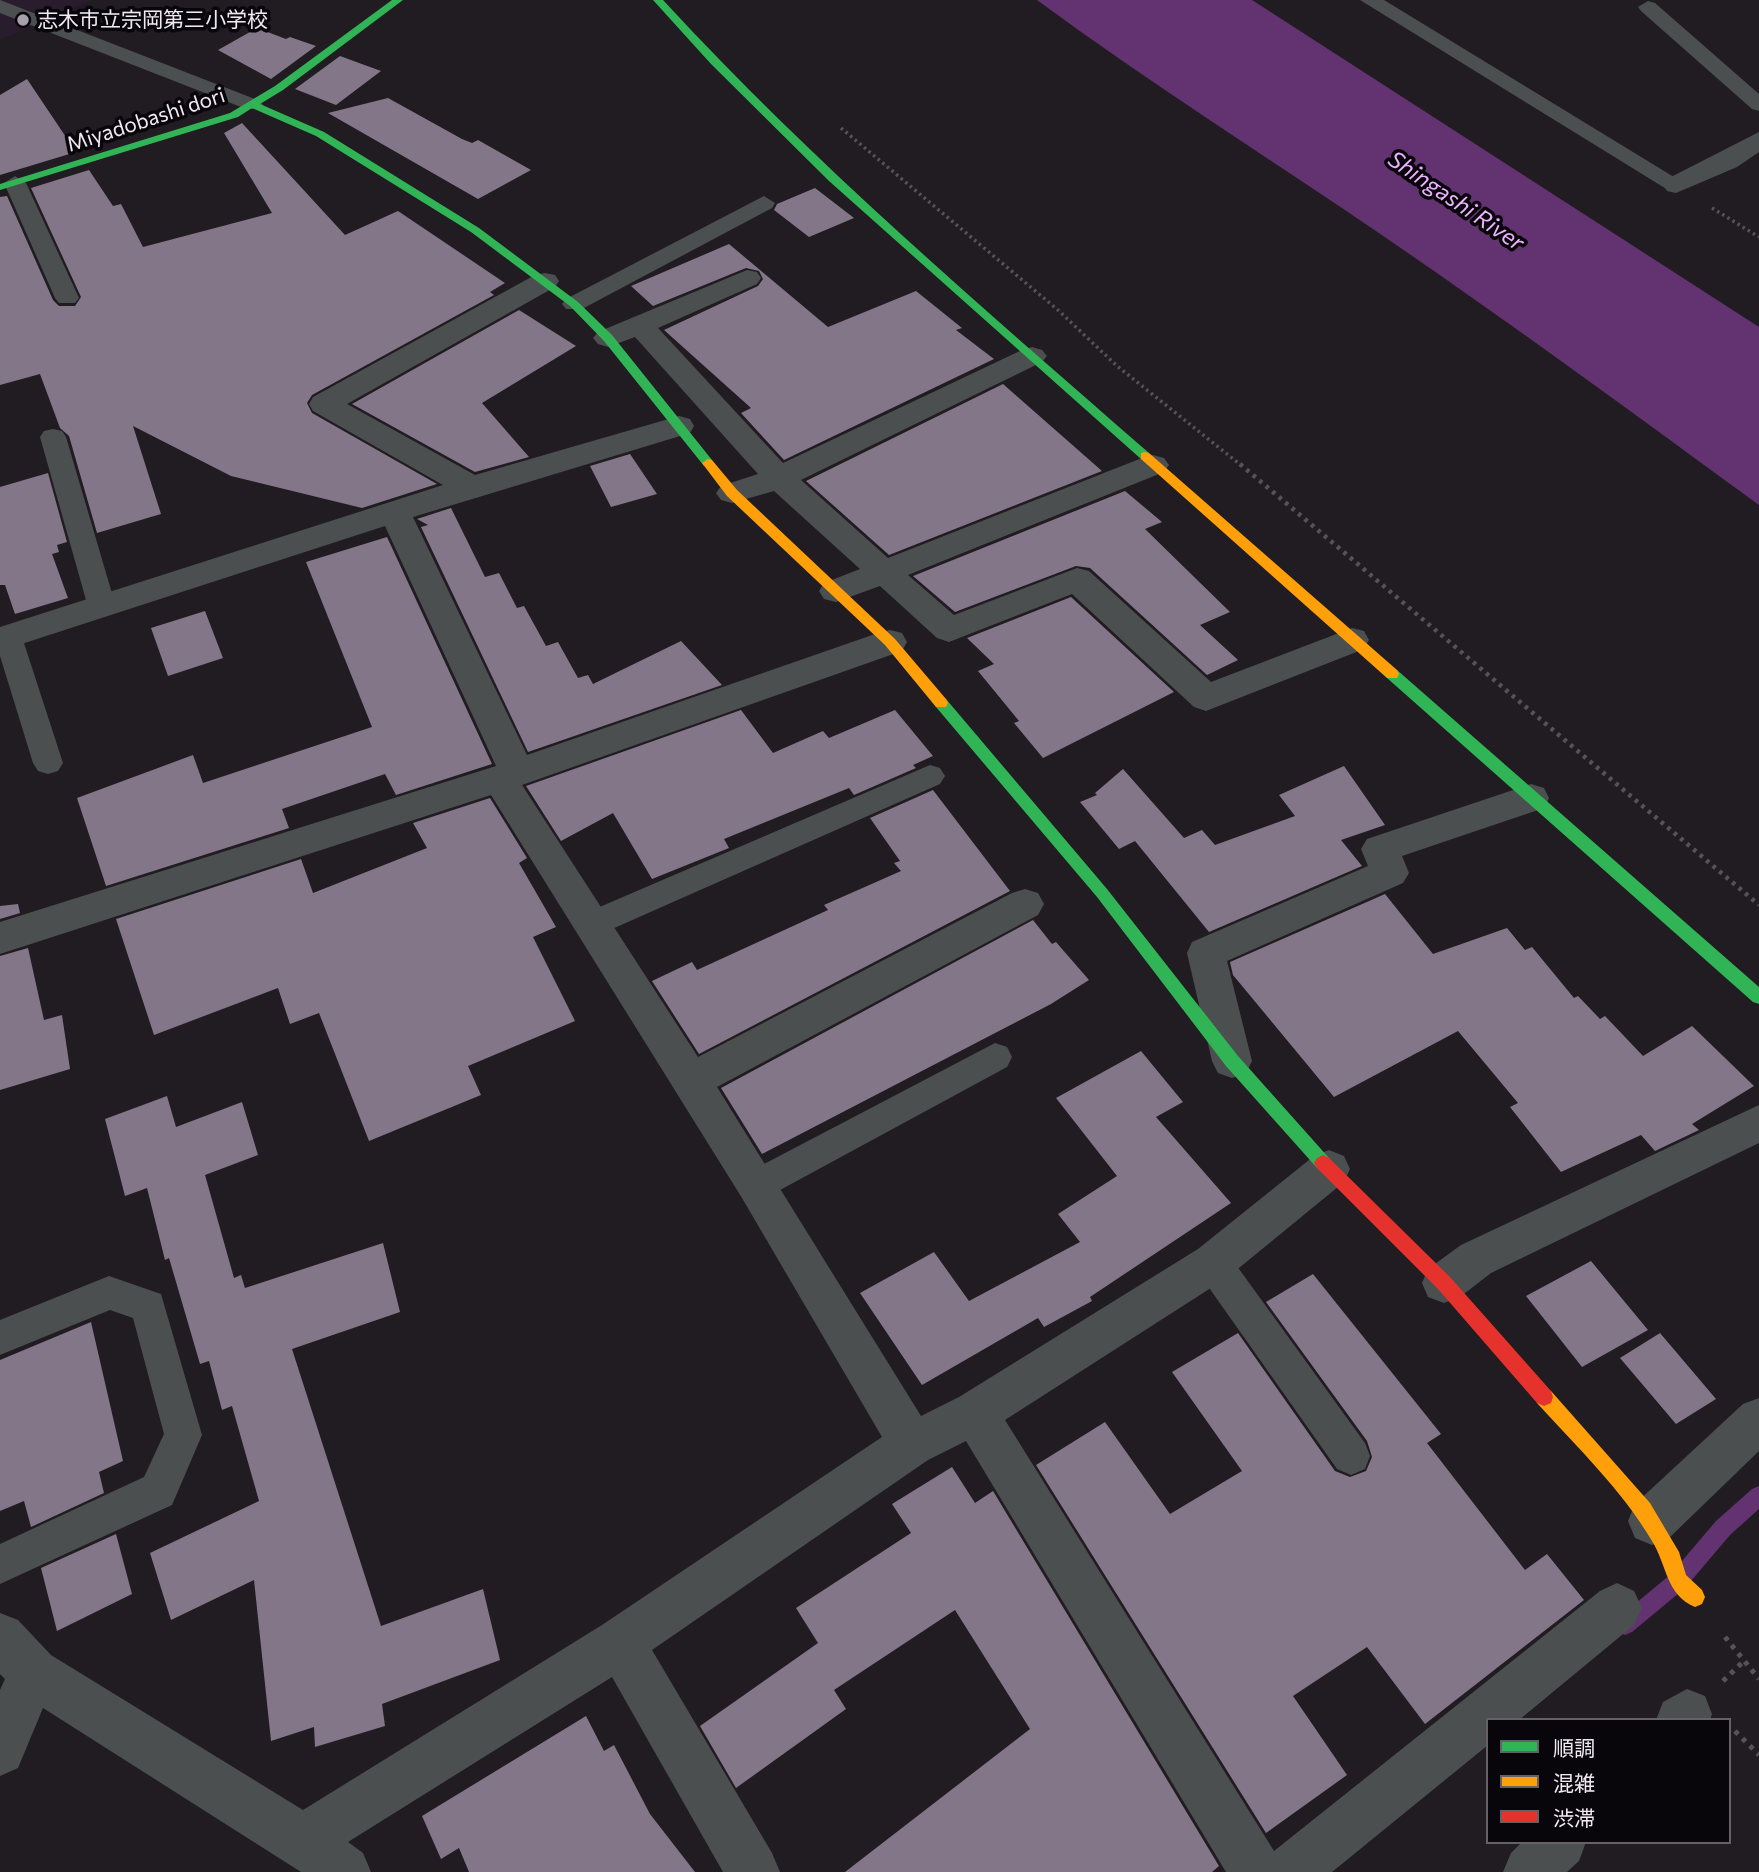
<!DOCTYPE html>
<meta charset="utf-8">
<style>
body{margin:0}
#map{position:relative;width:1759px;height:1872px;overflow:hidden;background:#211c22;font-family:Commissioner,"Noto Sans JP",sans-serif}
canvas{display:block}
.legend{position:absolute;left:1486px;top:1718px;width:245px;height:126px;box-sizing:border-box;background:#09060b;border:2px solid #656167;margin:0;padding:9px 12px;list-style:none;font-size:21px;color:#f0e9f2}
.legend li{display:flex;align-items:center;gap:14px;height:35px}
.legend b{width:35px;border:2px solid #656167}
</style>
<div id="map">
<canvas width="1759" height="1872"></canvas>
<ul class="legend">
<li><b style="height:9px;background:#30b455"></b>順調</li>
<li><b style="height:9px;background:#ff9f0a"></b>混雑</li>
<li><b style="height:9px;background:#e5322d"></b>渋滞</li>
</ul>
</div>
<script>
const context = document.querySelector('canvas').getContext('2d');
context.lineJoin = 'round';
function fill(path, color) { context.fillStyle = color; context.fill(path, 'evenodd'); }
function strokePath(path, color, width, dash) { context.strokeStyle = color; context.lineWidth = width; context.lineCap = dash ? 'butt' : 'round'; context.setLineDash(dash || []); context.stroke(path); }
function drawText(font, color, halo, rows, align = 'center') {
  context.font = font + ' Commissioner,"Noto Sans JP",sans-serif'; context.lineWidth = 7; context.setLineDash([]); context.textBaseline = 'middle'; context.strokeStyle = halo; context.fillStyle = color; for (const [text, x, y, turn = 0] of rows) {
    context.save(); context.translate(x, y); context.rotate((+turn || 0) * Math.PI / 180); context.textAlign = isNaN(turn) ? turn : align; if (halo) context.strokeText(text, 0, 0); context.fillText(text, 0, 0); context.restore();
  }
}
fill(new Path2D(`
 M0,0H92L0,40Z`), '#291c2d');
fill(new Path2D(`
 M1037,0H1252L1759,327V505C1637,416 1516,327 1392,242C1274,161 1152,85 1037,0Z`), '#633271');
fill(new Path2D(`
 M1759,1486V1509L1730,1535L1685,1588L1632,1632L1625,1635L1618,1632L1615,1625L1618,1618L1671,1574L1716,1521L1752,1489Z`), '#633271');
fill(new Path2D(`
 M257,28L286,39L290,37L316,46L271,79L218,50Z
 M340,56L381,71L336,105L295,89Z
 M27,79L76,152L0,175V95Z
 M388,98L462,139L472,143L478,140L531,170L478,199L328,113Z
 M242,123L345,235L398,211L505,283L490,292L494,295L312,395L307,403L312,413L437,484L362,508L231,476L133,426L161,514L97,533L69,436L60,428L40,374L0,385V197L7,196L53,300L59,306H75L81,297L31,188L89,170L113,206L121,204L143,247L272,213L224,133Z
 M815,188L854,218L809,237L774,210L777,204Z
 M729,244L828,327L916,291L962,328L956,330L994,359L784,460L741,413L751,408L664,330L758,286L763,279L759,271L746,268L653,306L631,286Z
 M519,310L576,346L482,403L529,457L475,472L352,404Z
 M1003,384L1102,471L889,555L806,481Z
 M630,454L657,494L611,507L590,466Z
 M48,473L67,542L57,545L59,552L52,554L68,598L15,614L5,585H0V487Z
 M1125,491L1162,522L1145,529L1230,612L1200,625L1238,660L1207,675L1090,568L1076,566L955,612L913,576Z
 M451,508L485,577L499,573L517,608L524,606L546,646L558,642L578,678L588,675L593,684L681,641L722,685L528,752L421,527L428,525L417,519Z
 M387,537L492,764L396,795L385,774L282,809L289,828L106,886L77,798L193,755L203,783L372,727L306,562Z
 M1071,597L1174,692L1043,758L1014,723L1019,721L978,671L994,664L967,638Z
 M205,611L223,658L168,676L151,628Z
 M741,710L773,753L823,731L829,738L895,710L933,756L913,765L916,768L854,795L849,788L724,839L729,848L652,879L613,813L561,841L526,786Z
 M1344,766L1385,825L1341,840L1362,866L1209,932L1135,841L1119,849L1080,802L1097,795L1095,793L1123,769L1184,838L1202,830L1215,845L1295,816L1279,795Z
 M933,790L1010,891L699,1054L652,981L692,962L697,970L828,910L824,905L901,871L894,863L900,861L870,818Z
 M490,798L527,858L519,863L556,927L533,937L575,1021L468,1066L481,1095L369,1141L319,1013L290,1024L278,988L154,1035L116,919L301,859L313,893L427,848L413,823Z
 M1385,894L1433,954L1507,928L1525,950L1532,947L1574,998L1578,996L1600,1019L1605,1016L1643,1056L1692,1026L1754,1086L1692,1124L1699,1130L1655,1151L1641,1135L1561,1172L1510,1107L1518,1103L1458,1031L1334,1097L1233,975L1230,962Z
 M18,904L20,913L0,919V906Z
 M1033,920L1052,944L1056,942L1089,980L1051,1004L762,1154L721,1088Z
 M28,948L44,1020L62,1015L70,1069L0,1090V956Z
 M1141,1051L1183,1102L1156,1117L1231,1203L1090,1297L1092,1301L1044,1327L1038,1318L922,1385L860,1293L934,1252L969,1301L1080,1242L1058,1214L1117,1176L1056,1098Z
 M167,1096L176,1127L242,1102L258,1155L205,1175L234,1278L241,1275L245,1288L383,1243L400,1312L292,1349L381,1626L483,1589L500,1660L382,1704L385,1726L315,1747L314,1727L271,1741L254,1580L171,1620L150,1553L259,1501L232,1406L222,1410L209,1361L200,1364L169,1258L165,1260L147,1188L125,1196L105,1119Z
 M1591,1261L1648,1330L1582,1367L1526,1296Z
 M1313,1274L1441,1434L1427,1443L1525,1570L1547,1554L1584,1600L1425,1724L1367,1647L1293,1696L1347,1775L1266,1833L1036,1465L1105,1422L1170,1514L1242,1471L1172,1372L1238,1333L1335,1471L1350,1477L1366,1471L1372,1457L1367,1441L1266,1302Z
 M91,1322L123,1461L99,1472L104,1493L31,1527L24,1501L0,1511V1360Z
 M1660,1333L1716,1399L1676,1424L1620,1358Z
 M952,1467L975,1503L993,1491L1219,1866L1212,1872H845L1030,1729L955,1610L834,1690L846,1709L736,1788L700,1726L818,1643L796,1608L911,1533L892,1504Z
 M116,1534L132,1594L57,1631L41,1568Z
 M586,1716L604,1751L614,1745L650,1814L695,1872H469L459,1848L441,1859L422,1816Z`), '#837688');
strokePath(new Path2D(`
 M841,128L1058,310L1117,366L1242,466
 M1712,208L1759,237`), '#545456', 3.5, [2.5, 3.5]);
strokePath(new Path2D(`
 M1240,464L1759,905`), '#545456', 4.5, [3.5, 5]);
strokePath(new Path2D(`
 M1725,1637L1759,1679
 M1723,1681L1744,1661
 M1735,1731L1759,1755`), '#545456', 5, [4.5, 6]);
fill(new Path2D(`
 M0,0L260,101L263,105L260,109H246L0,13Z
 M1360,0H1384L1687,185L1676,192L1668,190Z
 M1648,1L1655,3L1759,94V111L1752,109L1641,11L1638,7Z
 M15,176L26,183L79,298L75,303H59L55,298L4,183Z
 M764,196L775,203L772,208L582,309H566L562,304L566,299Z
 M53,429L62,431L66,437L116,607L112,614L102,617L92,614L88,607L40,437L44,431Z
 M8,627L18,630L22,637L63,763L58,771L48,774L38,771L33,763L0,656V630Z
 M930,765L940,768L945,776L940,784L603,933L592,937L581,933L576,924L581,915Z
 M995,1043L1007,1047L1012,1057L1007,1067L769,1196L757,1200L745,1196L740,1185L745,1174Z
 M1213,1247L1226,1251L1365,1443L1370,1456L1365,1469L1351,1475L1337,1469L1200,1275L1195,1263L1200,1251Z
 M109,1276L161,1294L202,1435L172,1505L0,1584V1544L144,1477L164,1434L133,1318L110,1310L0,1355V1320Z`), '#4c4f4f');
fill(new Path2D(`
 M1759,132V152L1737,167L1676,193L1667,191L1663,185L1667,179Z
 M747,270L757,272L761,278L757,284L658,328L783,463L1022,350L1032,347L1042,350L1047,356L1042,362L801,480L888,558L1142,458L1153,455L1164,458L1169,465L1164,472L908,575L954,615L1077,568L1089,571L1211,682L1352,628L1364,631L1369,640L1364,649L1206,711L1194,707L1072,594L949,642L937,638L880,586L836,602L824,599L819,591L824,583L860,569L774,491L732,503L721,500L716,493L721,486L758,474L635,337L608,347L598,344L593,338L598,332Z
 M545,273L555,275L559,281L555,287L347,404L475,475L679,416L690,419L694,426L690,433L413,517L527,755L878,633L890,630L902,633L907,642L902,651L522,785L698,1057L1012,893L1025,889L1038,893L1044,904L1038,915L717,1087L921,1416L959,1397L1198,1249L1314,1156L1329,1150L1344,1156L1350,1169L1344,1182L1228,1277L1005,1420L1274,1851L1600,1591L1617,1583L1634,1591L1642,1608L1634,1625L1519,1720H1488V1745L1332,1872H1226L966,1441L928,1460L652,1650L772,1853L780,1872H723L612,1677L348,1842L363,1853L371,1872H301L43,1708L18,1768L0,1776V1690L5,1679L0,1674V1613L18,1620L51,1655L303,1810L602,1625L882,1437L742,1198L491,795L0,954V922L496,766L385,526L0,651V627L443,485L313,411L309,404L313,397L535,275Z
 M1531,784L1544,788L1549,798L1544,808L1402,856L1409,873L1403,883L1227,961L1252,1061L1246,1073L1232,1078L1218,1073L1212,1061L1187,953L1192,942L1368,866L1361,849L1367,839Z
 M1759,1105V1143L1491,1273L1460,1297L1444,1303L1428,1297L1422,1283L1428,1269L1461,1245Z
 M1759,1398V1451L1669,1538L1652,1545L1635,1538L1628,1521L1635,1504L1743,1404Z
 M1687,1689L1705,1696L1712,1714L1710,1720H1656L1663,1702Z
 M1522,1842H1586L1579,1861L1567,1872H1503L1511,1853Z`), '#4c4f4f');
fill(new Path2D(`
 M392,0H403L283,90L260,104L324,132L479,228L578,302L612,335L712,460V466H704L604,341L570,306L471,232L316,136L252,108L238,117L0,190V184L230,113L275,86Z
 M653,0H663C814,164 982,307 1149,453V459H1141L829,181L711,64Z
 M1392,669L1397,670L1759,987V1004L1753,1002L1387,678L1385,674Z
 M941,698L946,699L1107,889L1238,1056L1329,1158L1332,1163L1329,1168L1323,1171L1317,1168L1226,1066L1097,897L936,707L934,703Z`), '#30b455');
fill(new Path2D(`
 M1145,452L1149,453L1397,670L1399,674L1397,678H1387L1141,459V453Z
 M708,459L712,460L737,490L895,639L946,699L948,703L946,707H936L885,645L727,496L702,463Z
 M1544,1388L1551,1391L1650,1503L1679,1552L1686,1575L1702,1590L1705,1597L1702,1604L1695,1607C1666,1595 1667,1565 1652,1541C1622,1490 1577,1447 1537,1403L1535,1397L1537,1391Z`), '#ff9f0a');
fill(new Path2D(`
 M1323,1155L1329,1158L1450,1277L1551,1391L1553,1397L1551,1403L1544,1406L1537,1403L1438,1289L1317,1168L1314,1163L1317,1158Z`), '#e5322d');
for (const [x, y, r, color] of [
 [23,20,7,"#a8a1a9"]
]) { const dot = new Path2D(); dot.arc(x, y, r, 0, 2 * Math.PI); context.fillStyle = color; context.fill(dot); strokePath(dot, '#09060b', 2.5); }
drawText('21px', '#f0e9f2', '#09060b', [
 ["志木市立宗岡第三小学校",37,20]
], 'left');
drawText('21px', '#f0e9f2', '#09060b', [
 ["Miyadobashi dori",146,120,-18]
]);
drawText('italic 23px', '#ecb1ff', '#09060b', [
 ["Shingashi River",1456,201,34]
]);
</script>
